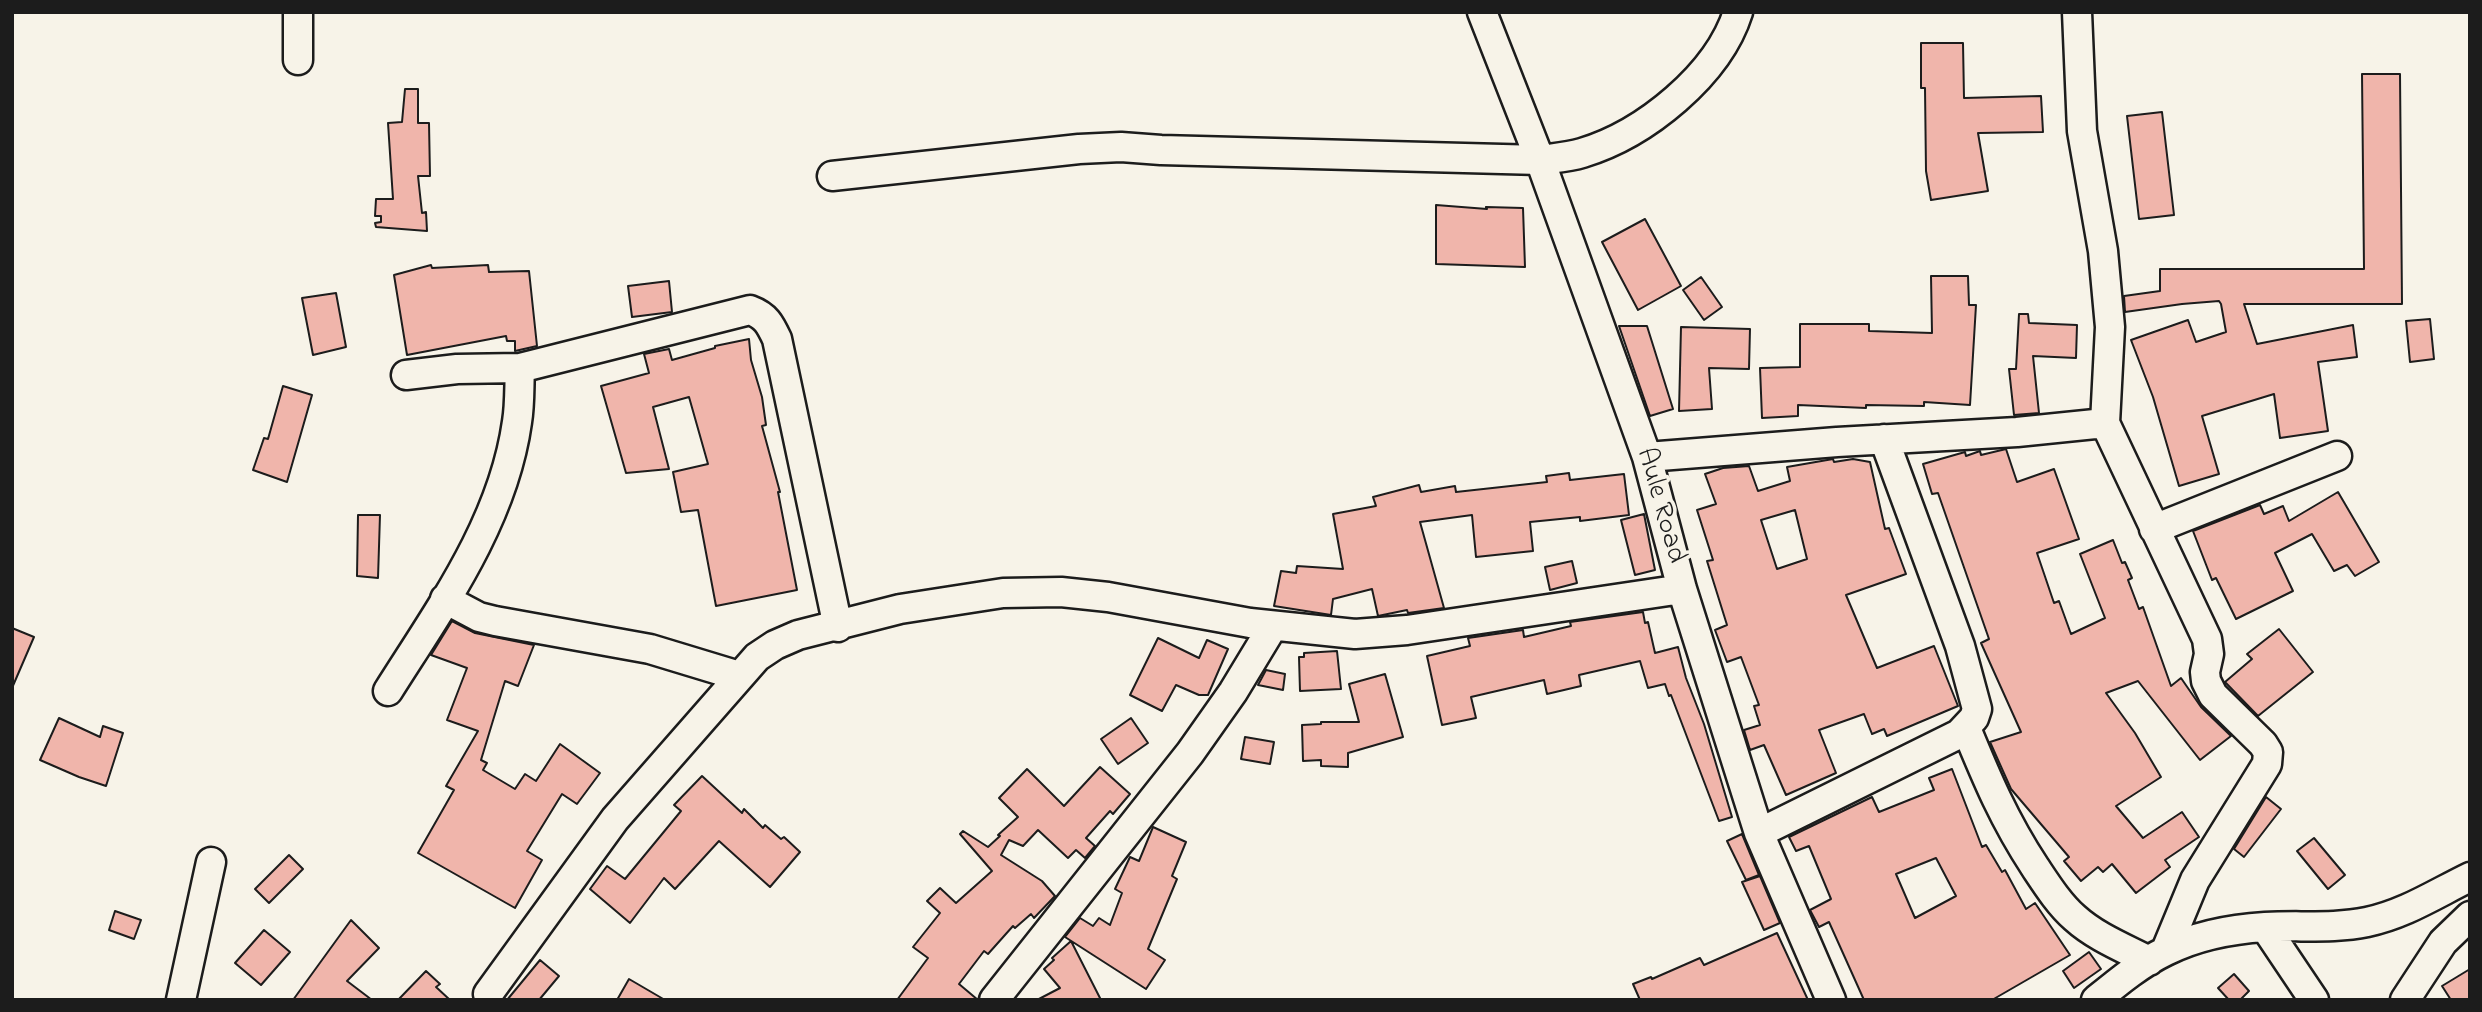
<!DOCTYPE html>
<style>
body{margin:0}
#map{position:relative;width:2482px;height:1012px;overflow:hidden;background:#f7f3e8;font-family:"Indie Flower",sans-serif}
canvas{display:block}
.frame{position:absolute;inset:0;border:14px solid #1c1c1c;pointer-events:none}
</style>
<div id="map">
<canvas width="2482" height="1012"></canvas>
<div class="frame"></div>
</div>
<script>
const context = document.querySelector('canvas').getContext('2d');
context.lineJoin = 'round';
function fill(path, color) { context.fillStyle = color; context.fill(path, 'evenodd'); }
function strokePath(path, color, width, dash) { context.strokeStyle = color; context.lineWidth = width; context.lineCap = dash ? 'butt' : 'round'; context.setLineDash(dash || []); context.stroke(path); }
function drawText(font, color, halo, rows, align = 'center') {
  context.font = font + ' "Indie Flower",sans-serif'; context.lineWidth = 7; context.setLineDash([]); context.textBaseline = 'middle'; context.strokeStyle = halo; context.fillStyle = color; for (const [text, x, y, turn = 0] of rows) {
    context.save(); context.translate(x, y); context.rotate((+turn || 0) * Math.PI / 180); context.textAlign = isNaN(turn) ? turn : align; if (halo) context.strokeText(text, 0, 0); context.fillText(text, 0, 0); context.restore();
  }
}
const building = new Path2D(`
 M1921,43H1963L1964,98L2041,96L2043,132L1978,133L1988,191L1931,200L1926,171L1925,88H1921Z
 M2362,74H2400L2402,304H2244L2257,344L2353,325L2357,357L2318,362L2328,431L2280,438L2274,394L2202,416L2219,474L2179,486L2153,397L2131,340L2188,320L2196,342L2226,332L2221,304L2219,301L2182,304L2125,312L2124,296L2160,291V269H2364Z
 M405,89H418V123H429L430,176H418L422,213L426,212L427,231L376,227L375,223L381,222V216H375L376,199H393L388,123L402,122Z
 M2162,112L2174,215L2139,219L2127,116Z
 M1436,205L1487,209L1486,207L1523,208L1525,267L1436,264Z
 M1645,219L1681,286L1638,310L1602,242Z
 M431,265L432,268L488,265L489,272L529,271L537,346L515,351V341H507L506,336L407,355L394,275Z
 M1931,276H1968L1969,305H1976L1970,405L1924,402V406L1866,405V408L1798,405V416L1762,418L1760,368L1800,367V324H1869V331L1932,333Z
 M1701,277L1722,307L1704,320L1683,290Z
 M669,281L672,312L632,317L628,286Z
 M336,293L346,347L313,355L302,298Z
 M2019,314H2028L2029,323L2077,325L2076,358L2033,356L2039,413L2014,415L2009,369H2016Z
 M2430,319L2434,359L2410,362L2406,321Z
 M1619,326H1647L1673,409L1650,416Z
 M1681,327L1750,329L1749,369L1709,368L1712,409L1679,411Z
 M749,339L751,360L762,397L766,425L762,426L780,492H778L797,590L716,606L698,510L681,512L673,472L708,464L689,397L653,407L669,469L626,473L601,386L649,373L644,354L669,349L672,360L715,348V346Z
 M283,386L312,395L287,482L253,470L264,438L268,439Z
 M2006,449L2017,482L2054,469L2079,539L2037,553L2054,603L2059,601L2071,634L2105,618L2080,554L2113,540L2122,563L2125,562L2132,578L2128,580L2139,609L2143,607L2171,686L2181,678L2201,707L2231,736L2200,760L2138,681L2106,693L2135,733L2161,777L2116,806L2143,838L2182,812L2199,837L2165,860L2170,867L2136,893L2112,864L2103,872L2098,867L2081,881L2064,861L2069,857L2011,789L1990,742L2021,732L1981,643L1989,639L1938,493L1932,494L1923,464L1965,452L1966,456L1980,451L1981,455Z
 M1833,459L1834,462L1853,459L1870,462L1885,529L1889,528L1906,574L1846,595L1877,668L1934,646L1958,706L1887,736L1884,729L1872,734L1864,714L1819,730L1836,773L1786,795L1764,745L1750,750L1744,730L1760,725L1754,706L1759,705L1741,657L1727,662L1715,630L1727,625L1707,561L1713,560L1697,510L1716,504L1705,474L1723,468L1749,466L1758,491L1790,481L1787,467ZM1795,510L1807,559L1777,569L1761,520Z
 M1569,473L1570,480L1624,474L1629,515L1580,521V517L1530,522L1533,551L1476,557L1472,515L1420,522L1444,608L1408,613L1407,610L1378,616L1372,589L1333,599L1331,615L1274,606L1281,571L1296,573L1297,566L1343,569L1333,514L1376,506L1373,497L1419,485L1421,492L1455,486L1456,492L1547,482L1546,476Z
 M2338,492L2379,562L2355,576L2347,565L2334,571L2312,534L2275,553L2293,591L2236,619L2216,578L2212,580L2193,531L2260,505L2264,514L2283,506L2289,521Z
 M1644,514L1655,570L1635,575L1621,520Z
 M358,515H380L378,578L357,576Z
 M1572,561L1577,583L1550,590L1545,567Z
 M1643,612L1645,623L1648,622L1655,653L1678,647L1686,678L1704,724L1732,817L1719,821L1671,695L1669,696L1665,684L1648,688L1640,661L1579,675L1581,686L1547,694L1544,680L1471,697L1476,718L1442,725L1427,656L1470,646L1468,638L1523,630L1524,637L1571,626L1570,622Z
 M452,621L475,633L534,645L518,686L505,681L481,760L487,763L483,770L515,789L525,774L536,781L560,744L600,773L577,804L562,794L527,851L542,860L515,908L418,853L454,790L446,786L478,731L447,720L467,668L431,655Z
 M12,628L34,637L12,688Z
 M2279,629L2313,672L2258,716L2225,682L2252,659L2247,654Z
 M1158,638L1199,658L1207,640L1228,649L1208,695H1199L1176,685L1162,711L1130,695Z
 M1337,651L1341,689L1300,691L1299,657H1304V653Z
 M1266,670L1285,674L1283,690L1258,685Z
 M1385,674L1403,737L1348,753V767L1321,766V760L1303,761L1302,725L1321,724V722H1359L1349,684Z
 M59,718L100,737L103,726L123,733L106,786L79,777L40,760Z
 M1131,718L1148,743L1118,764L1101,739Z
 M1245,737L1274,742L1270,764L1241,759Z
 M1100,767L1130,794L1113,814L1110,811L1086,838L1095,846L1085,858L1076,850L1068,858L1038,830L1023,846L1009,840L1001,855L1042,881L1055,896L1034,918L1031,914L1015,928L1013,926L988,954L984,951L959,984L978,1000H897L928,958L913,947L940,913L927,901L940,888L956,903L992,871L960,834L963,831L988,847L1000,836L998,835L1018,817L999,798L1027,769L1064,806Z
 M1952,769L1982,847L1986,845L2002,872L2005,870L2026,909L2035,903L2070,955L1992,1000H1864L1829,922L1819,927L1810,910L1831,899L1809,846L1796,851L1789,837L1872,797L1879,812L1934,790L1929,778ZM1936,858L1956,896L1915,918L1896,874Z
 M702,776L742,813L744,809L763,828L765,825L781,839L784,837L800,852L770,887L719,841L675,889L664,878L630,923L590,889L607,866L625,879L681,811L674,805Z
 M2266,797L2281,809L2244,857L2234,849Z
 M1153,827L1186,842L1172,876L1177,879L1148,949L1165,960L1146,989L1065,937L1080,918L1093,926L1099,918L1110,925L1122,893L1115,889L1130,857L1139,861Z
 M1742,834L1759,875L1746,880L1727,841Z
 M2314,838L2345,875L2328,889L2297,851Z
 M289,855L303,869L269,903L255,889Z
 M1760,876L1780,923L1764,930L1742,882Z
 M115,911L141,920L134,939L109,930Z
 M351,920L379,948L347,981L372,1000H293Z
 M264,930L290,952L261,985L235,963Z
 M1777,933L1808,1000H1640L1633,984L1651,977L1652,979L1700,958L1704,965Z
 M1071,941L1101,1000H1037L1060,988L1044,969L1054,960L1052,958Z
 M2089,952L2101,969L2074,988L2063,971Z
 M540,960L559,976L539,1000H507Z
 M2470,969V1000H2451L2442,986Z
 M426,971L440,984L436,987L450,1000H398Z
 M2234,974L2249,991L2240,1000H2229L2218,988Z
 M629,979L665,1000H617Z`);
fill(building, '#f0b5ab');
strokePath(building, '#1c1c1c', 2);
const minor = new Path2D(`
 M1482,12L1540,160L1647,457L1682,589L1759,833L1831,1000
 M2077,12L2082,131L2103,251L2110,327L2105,423L2207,639L2209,654L2205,672L2206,681L2213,695L2263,744L2268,752L2267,764L2195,880L2166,950
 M298,60V12
 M832,176L1079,149L1121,147L1161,150L1540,160C1554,158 1569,157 1582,153C1645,134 1718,75 1738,12
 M406,375L457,369L520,368L750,310C766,316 770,324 777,339L838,627
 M1647,457L1837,442L2017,432L2105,423
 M2154,529L2337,456
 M445,599L479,617L495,621L650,649L739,676
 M388,691C441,607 503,522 517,422C520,404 519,386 520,368
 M1966,728C1987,779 2004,820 2035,867C2047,885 2059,904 2075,918C2096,937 2124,948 2149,961
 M1759,833L1959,734L1974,718L1977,709L1960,646L1884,439
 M2265,927L2314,1000
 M488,994L615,819L757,657L775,645L798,635L900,609L1003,593L1061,592L1108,597L1250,623L1355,634L1407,630L1682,589
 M181,1000L211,862
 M994,1000L1190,753L1233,692L1273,626
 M2096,1000C2118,982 2141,963 2166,951C2196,936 2232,929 2265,927C2299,925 2333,929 2367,922C2405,914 2435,894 2470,877
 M2405,1000L2443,942L2470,916`);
strokePath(minor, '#1c1c1c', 33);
strokePath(minor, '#f7f3e8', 28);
drawText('28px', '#1c1c1c', '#f7f3e8', [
 ["Aule Road",1659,506,74]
]);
</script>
